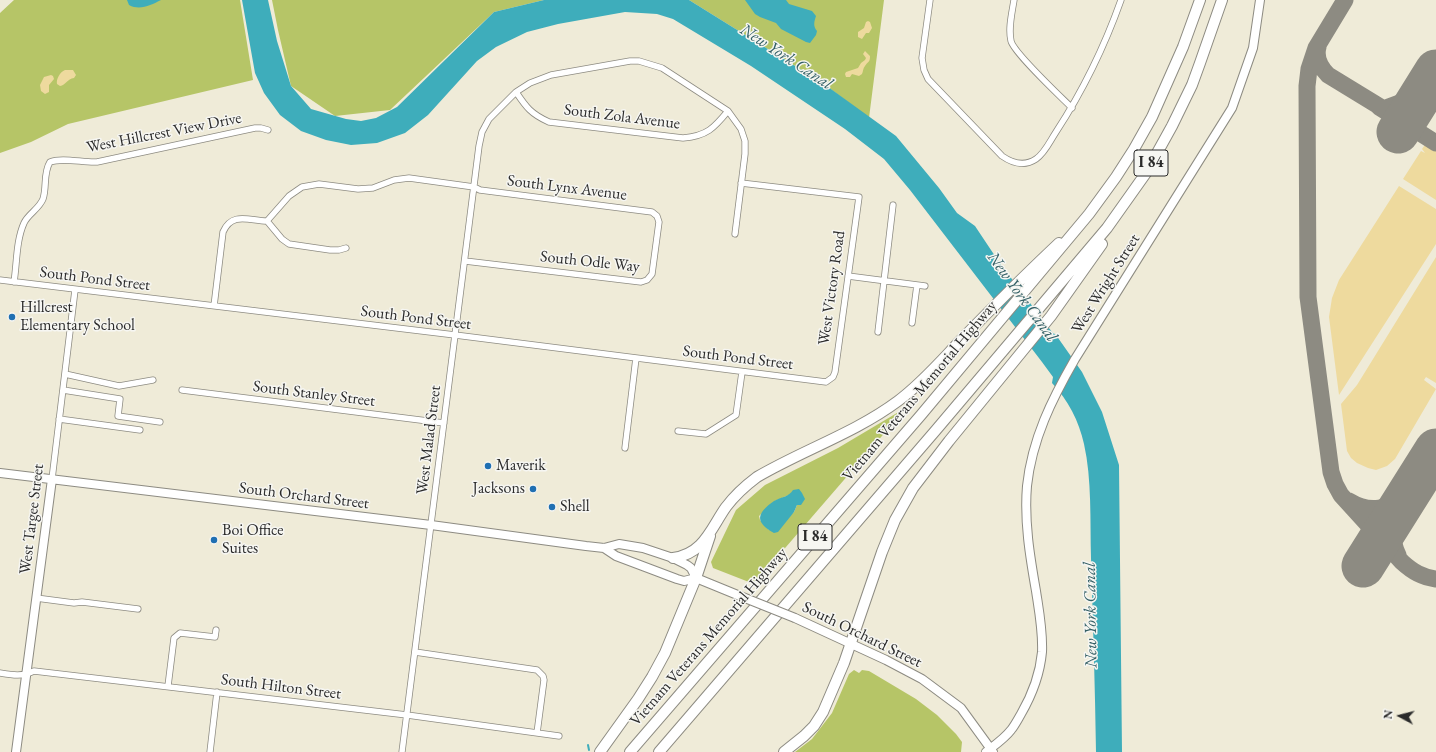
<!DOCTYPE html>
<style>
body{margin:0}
#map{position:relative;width:1436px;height:752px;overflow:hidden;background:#efebd8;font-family:"EB Garamond",serif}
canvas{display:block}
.north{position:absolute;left:1380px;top:696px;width:40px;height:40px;-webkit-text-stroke:3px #f6f6f2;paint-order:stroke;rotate:277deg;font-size:11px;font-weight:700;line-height:16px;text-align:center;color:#2b2b2b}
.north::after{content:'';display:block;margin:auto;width:14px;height:18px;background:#2b2b2b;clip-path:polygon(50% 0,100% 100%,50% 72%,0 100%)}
</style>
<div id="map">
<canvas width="1436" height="752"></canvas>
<div class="north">N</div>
</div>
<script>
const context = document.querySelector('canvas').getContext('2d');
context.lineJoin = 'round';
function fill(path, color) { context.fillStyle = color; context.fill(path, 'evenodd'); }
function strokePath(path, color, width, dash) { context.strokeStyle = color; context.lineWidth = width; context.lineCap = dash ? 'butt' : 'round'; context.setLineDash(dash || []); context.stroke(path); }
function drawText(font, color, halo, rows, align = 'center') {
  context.font = font + ' "EB Garamond",serif'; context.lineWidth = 3; context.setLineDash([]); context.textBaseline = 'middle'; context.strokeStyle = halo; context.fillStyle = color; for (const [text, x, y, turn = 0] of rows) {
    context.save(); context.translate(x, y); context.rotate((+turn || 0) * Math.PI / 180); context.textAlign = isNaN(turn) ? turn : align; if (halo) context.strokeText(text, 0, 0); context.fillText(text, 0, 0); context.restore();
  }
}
fill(new Path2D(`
 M14,0H240L253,80L68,124L31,142L0,153V13Z
 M272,0H544L494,12L390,110L335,116L291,86L278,30Z
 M689,0H884L869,118L824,84Z
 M907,407L754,584L713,568L711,562L736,510L765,485L838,448ZM791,494L797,505L794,512L769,530L760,520L759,516L775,501Z
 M854,670L859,673L862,670L869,671L916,699L937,715L956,734L962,742L961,752H795L812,739L832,713L849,674Z`), '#b6c567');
fill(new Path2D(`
 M868,21L870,22L872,28L869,33H866L862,39L858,37V32L864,28L866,22Z
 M865,51L870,56C870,63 868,61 865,66C863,68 863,72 862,74L859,76L852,74L850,77H846L845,74L846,72L858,68L861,63L865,60L866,58L863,54Z
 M65,70H73L76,75L74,78C67,79 66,85 60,86L57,84C56,79 60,72 65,70Z
 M51,75L53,76L54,79L49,85V92L45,94L41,91L40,85L44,77Z
 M1436,136V200L1403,179L1421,151L1425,153L1422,149L1429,139L1432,141Z
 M1399,186L1436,209V244L1339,395L1329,317L1332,298L1339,280Z
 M1436,257V383L1426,377L1424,380L1436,389L1395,459L1387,466L1376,470L1368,468L1357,463L1351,458L1347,451L1341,404L1357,385Z`), '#eeda9e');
fill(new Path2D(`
 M127,0H161C151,5 140,11 129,5Z
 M242,0H268L277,41L291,86L311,109L346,119L361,121L376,118L397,107L494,12L544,0H689L824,84L896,136L939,188L957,213L975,226L999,262L1052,332L1056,335L1082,372L1102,412L1119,465L1122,752H1096C1095,687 1093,623 1091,558C1090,522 1092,479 1084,444C1079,421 1068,400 1052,383L1053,377L1042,362L910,190L884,159L845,129L751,66L673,19L657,14L625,12L558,24L527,32L496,47L477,61L428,115L405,133L377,143L351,145L326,140L301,131L280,115L264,93L255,73Z
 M745,0H786L789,4L812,11L816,16C814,22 813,26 817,31L816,35L810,43L806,42L781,29L776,23L760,17L755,14Z
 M799,489L802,493L805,499L801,505H797L794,512L778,532L774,533C754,522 757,513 774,501C781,497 789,497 793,490Z`), '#3eadbb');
strokePath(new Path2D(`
 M588,745L589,750`), '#3eadbb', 2);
strokePath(new Path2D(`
 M1345,0L1316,48L1309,69L1307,86L1308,297L1331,472L1335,484L1341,495L1402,562C1413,572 1422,577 1436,579
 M1318,47C1315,58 1320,67 1328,75L1382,108H1386L1421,95
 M1379,107L1436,143
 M1349,501C1372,515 1388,508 1408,494
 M1398,555C1390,539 1393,526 1398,509`), '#8d8b82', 17);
strokePath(new Path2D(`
 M1398,132L1436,71
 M1363,566L1436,450`), '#8d8b82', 43);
const street = new Path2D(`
 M930,0L922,58L924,70L928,79L1002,156C1012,163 1024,167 1036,159C1045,153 1050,141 1056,132C1084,89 1104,48 1121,0
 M1014,0C1012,13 1008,28 1011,41C1014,53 1060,96 1072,108
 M516,92C526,107 531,114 549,122L683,138C707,136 714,128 728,111
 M267,221L282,239L289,244L330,250H339L346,248
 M848,276L925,286
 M0,280L455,335L826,382L833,377L835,372L859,197L741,183
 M14,282C17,263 16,241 24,223C28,214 39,209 43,199C47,187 43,173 50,162C62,157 84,163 97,162L255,128H261L268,130
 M214,306L223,232C232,211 250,221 267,221L289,196L302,187L319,184L358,189L373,188L394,180L409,178L474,187L480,190L652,212L657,216L659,222L652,274L647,280L641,282L465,261
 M912,323L917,285
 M878,332L893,205
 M65,374L119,386L153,380
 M63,390L120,399L118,416L160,422
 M182,390L444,423
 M59,419L140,430
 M678,431L706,434L736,415L742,372
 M625,448L636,358
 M52,479L75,290
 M36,598L74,603L82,602L138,609
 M415,652L537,670L543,676L544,680L537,733
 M0,673C12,675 22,677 34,671L407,715L559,736
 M168,686L174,638L180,633L215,637L216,630
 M210,752L217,692
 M402,752L479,146L482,132L489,119L516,92L530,83L551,75L630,61H639L662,68L728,111L741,129L745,141V154L735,234`);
const secondary = new Path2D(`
 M0,473L431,525L586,546L604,548L619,544L643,548L673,558L687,565L691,568L696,578
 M604,548L616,556L677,579L684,581L696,578L740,596
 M795,618L886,660L922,679L961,708L993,752
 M16,752L52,479
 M986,752C995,745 1005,738 1011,730C1015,725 1018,719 1021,714C1032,695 1040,674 1042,652C1043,631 1039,611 1036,591C1030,557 1024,521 1027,486C1032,439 1052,399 1075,359L1232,108L1253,48L1260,0`);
const highway = new Path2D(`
 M673,558C704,554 711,528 726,507C735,495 745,486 757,477C803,450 855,433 898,401C921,384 940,362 959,342C992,308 1025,275 1059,243
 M600,752L638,699L652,677L665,653L696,578L710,536
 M630,752L921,415L1089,214L1116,177L1134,149L1152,117L1183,47L1200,0
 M659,752L936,430L1107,228L1146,173L1172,126L1192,85L1200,63L1222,0
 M784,752L804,736L814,726L823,712L844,663L882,552L895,520L913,488L949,441L1051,316L1102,244`);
strokePath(street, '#8d8b82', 7);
strokePath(secondary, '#8d8b82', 10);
strokePath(highway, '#8d8b82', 12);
strokePath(street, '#fff', 5.5);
strokePath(secondary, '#fff', 8);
strokePath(highway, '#fff', 10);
const secondaryBridge = new Path2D(`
 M740,596L795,618`);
strokePath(secondaryBridge, '#8d8b82', 10, []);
strokePath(secondaryBridge, '#fff', 8);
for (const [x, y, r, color] of [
 [12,317,4,"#1f6fb2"],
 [488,466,4,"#1f6fb2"],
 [533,489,4,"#1f6fb2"],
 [552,507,4,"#1f6fb2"],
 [214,540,4,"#1f6fb2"]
]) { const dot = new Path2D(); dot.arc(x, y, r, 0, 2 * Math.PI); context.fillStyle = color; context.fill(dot); strokePath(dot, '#f6f6f2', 1.5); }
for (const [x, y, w] of [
 [1151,163,34],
 [815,537,34]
]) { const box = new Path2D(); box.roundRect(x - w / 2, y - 13, w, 26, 3); context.fillStyle = '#f6f6f2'; context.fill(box); strokePath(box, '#2b2b2b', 1); }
drawText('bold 15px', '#2b2b2b', null, [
 ["I 84",1151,163],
 ["I 84",815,537]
]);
drawText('16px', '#2b2b2b', '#f6f6f2', [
 ["South Zola Avenue",622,117,7],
 ["West Hillcrest View Drive",164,133,-11],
 ["South Lynx Avenue",567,188,7],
 ["South Odle Way",590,262,6],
 ["South Pond Street",95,279,7],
 ["West Wright Street",1106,284,-58],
 ["West Victory Road",832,288,-82],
 ["South Pond Street",416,318,7],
 ["South Pond Street",738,358,7],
 ["Vietnam Veterans Memorial Highway",920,391,-50],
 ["South Stanley Street",314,394,7],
 ["West Malad Street",429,440,-83],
 ["South Orchard Street",304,496,7],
 ["West Targee Street",32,519,-83],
 ["South Orchard Street",862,635,26],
 ["Vietnam Veterans Memorial Highway",709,637,-49],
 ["South Hilton Street",281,687,7]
]);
drawText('16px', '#2b2b2b', '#f6f6f2', [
 ["Hillcrest",20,308],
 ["Elementary School",20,326],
 ["Maverik",496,466],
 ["Jacksons",525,489,"right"],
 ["Shell",560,507],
 ["Boi Office",222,531],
 ["Suites",222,549]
], 'left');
drawText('italic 17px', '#335f65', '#f6f6f2', [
 ["New York Canal",786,57,33],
 ["New York Canal",1022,297,54],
 ["New York Canal",1091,615,-91]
]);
</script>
